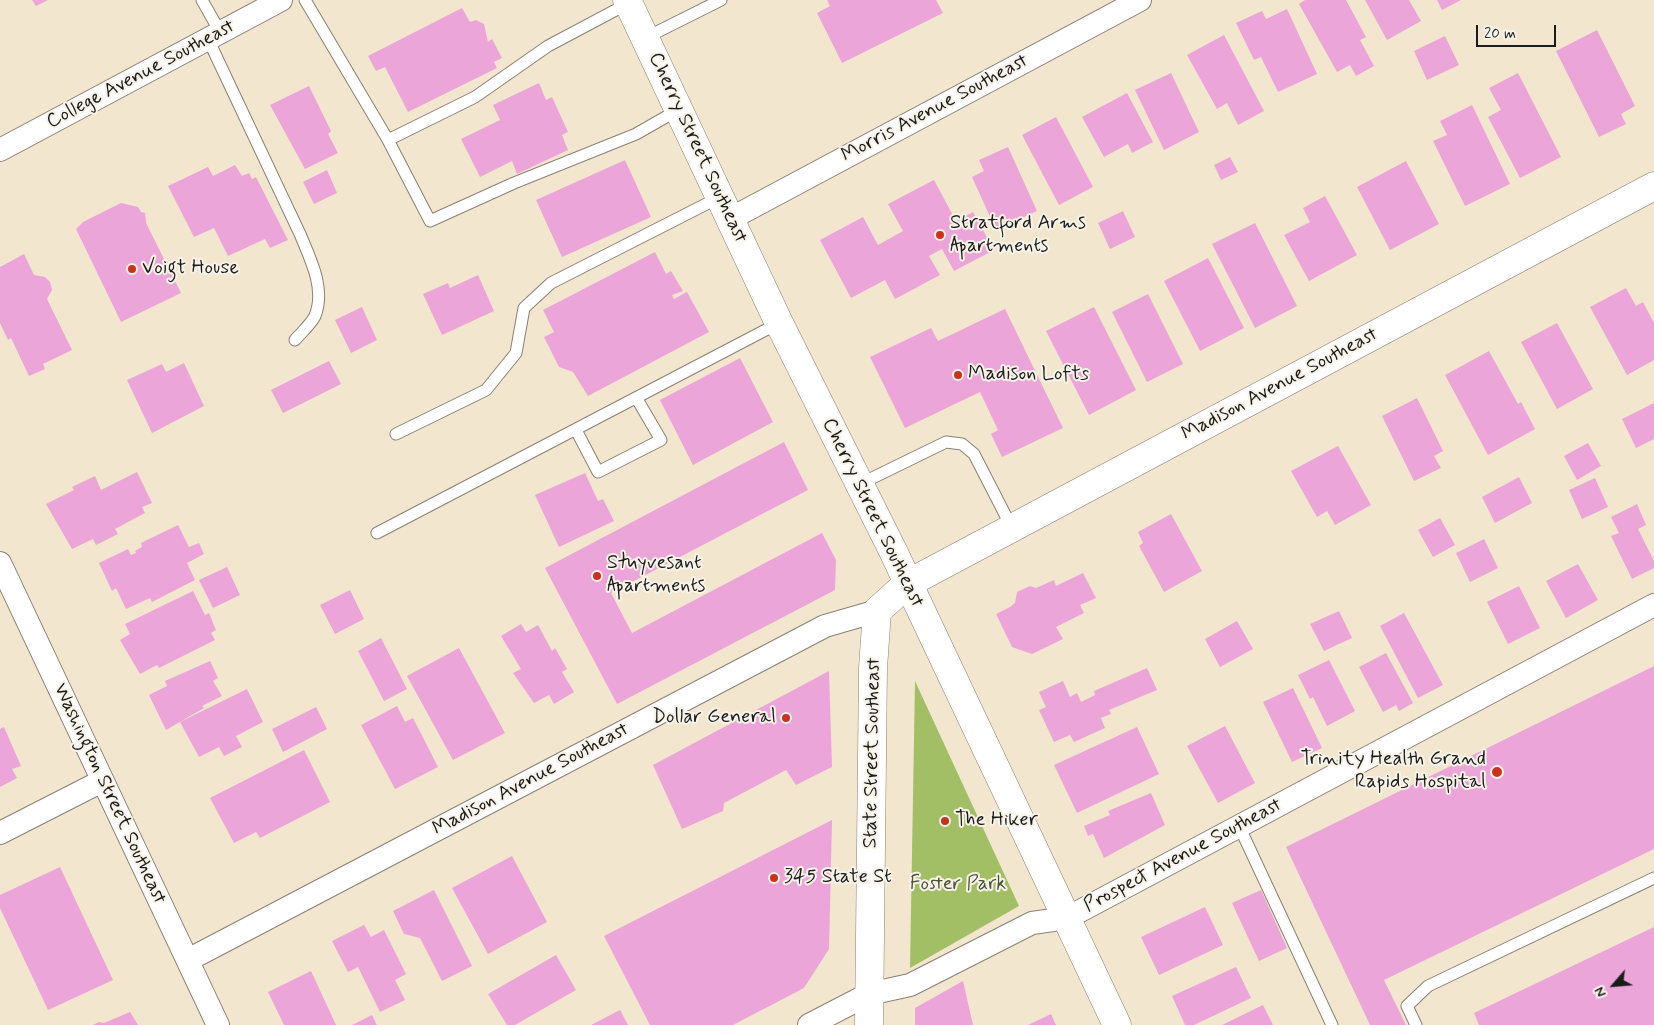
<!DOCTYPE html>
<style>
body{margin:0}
#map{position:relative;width:1654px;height:1025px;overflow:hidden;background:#f3e6cf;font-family:Mynerve,sans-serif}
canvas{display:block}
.north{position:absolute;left:1589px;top:960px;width:50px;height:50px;-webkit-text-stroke:4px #f7f3e8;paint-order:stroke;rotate:243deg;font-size:14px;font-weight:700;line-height:20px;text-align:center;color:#1c1c1c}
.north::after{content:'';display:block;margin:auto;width:18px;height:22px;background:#1c1c1c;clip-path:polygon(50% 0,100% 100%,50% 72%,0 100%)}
.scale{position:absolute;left:1476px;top:25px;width:80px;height:22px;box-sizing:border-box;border:2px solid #1c1c1c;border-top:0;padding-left:6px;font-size:15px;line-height:18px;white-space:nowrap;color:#1c1c1c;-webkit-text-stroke:4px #f7f3e8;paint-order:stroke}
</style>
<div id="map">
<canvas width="1654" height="1025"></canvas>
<div class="north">N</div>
<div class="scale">20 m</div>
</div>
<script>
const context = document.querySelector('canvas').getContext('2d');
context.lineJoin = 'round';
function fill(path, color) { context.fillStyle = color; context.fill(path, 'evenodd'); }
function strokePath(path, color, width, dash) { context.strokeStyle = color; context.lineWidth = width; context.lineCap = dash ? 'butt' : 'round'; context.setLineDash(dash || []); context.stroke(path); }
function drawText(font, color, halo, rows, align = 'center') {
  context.font = font + ' Mynerve,sans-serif'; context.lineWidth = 4; context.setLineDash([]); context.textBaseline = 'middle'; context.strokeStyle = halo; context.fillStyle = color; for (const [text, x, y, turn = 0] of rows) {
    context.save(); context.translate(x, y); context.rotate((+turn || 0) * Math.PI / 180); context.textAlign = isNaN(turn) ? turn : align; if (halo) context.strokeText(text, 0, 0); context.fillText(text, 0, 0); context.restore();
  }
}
fill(new Path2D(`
 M915,681L1019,906L910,968Z`), '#a3bf66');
fill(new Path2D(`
 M32,0H48L36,6Z
 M827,0H936L943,13L842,63L817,13L830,6Z
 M1305,0H1346L1366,37L1360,40L1374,66L1356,76L1350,65L1337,72L1299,4Z
 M1365,0H1409L1421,21L1387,40Z
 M1437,0H1461L1442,10Z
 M462,8L470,22L476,20L484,24L488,42L492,39L502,58L494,62L497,68L408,112L385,67L376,71L368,56Z
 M1287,9L1317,74L1278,92L1261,57L1254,60L1236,23L1262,11L1266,19Z
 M1597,30L1635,106L1621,114L1626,124L1599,137L1556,51Z
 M1224,35L1264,111L1238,125L1227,103L1217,109L1187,55Z
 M1445,36L1459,65L1427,80L1414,51Z
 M1171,73L1199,132L1164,150L1135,90Z
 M1518,73L1561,157L1520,178L1488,117L1501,110L1489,88Z
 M539,83L546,100L552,97L568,132L562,135L568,150L517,174L512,161L480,177L461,139L500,120L493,105Z
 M309,86L331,131L328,134L338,153L305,169L270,105Z
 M1127,93L1153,142L1132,153L1128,144L1104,157L1082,117Z
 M1472,105L1510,184L1465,206L1433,141L1447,135L1440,121Z
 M1056,117L1093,187L1059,205L1022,135Z
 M1008,147L1037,211L996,230L972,177L984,171L979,160Z
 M1230,157L1238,172L1221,180L1214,165Z
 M625,160L651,217L562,257L536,200Z
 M1406,161L1439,224L1390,250L1357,187Z
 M235,165L242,176L249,173L252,179L256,177L288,240L270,248L265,239L228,256L214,228L194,237L168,186L208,167L213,176Z
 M327,170L337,193L314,204L303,182Z
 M934,180L956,221L973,212L994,250L954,271L942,249L929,256L940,275L895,299L885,280L851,298L820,240L863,217L878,245L903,231L888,204Z
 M1325,196L1357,255L1309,281L1284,235L1310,222L1303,208Z
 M121,203L138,207L141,212L145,213L146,223L181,293L121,322L76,229L83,222Z
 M1123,211L1135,237L1110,249L1098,223Z
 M1255,223L1297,306L1255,328L1212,244Z
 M655,252L666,274L671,271L683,291L672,295L674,299L687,292L709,332L588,396L573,372L559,367L544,337L554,332L543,310Z
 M24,254L34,275L45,277L50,282L52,290L47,299L72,350L43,364L45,369L29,376L11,338L8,340L0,323V267Z
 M1208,258L1244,328L1200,351L1164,281Z
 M478,275L494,311L442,335L423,294L448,283L450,288Z
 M1626,288L1636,306L1643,302L1654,323V360L1627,375L1590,307Z
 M1148,294L1183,364L1147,382L1112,312Z
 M362,307L377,340L351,353L335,320Z
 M1094,307L1136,390L1089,415L1046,331Z
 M1005,309L1063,428L1002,457L991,434L998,430L980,392L905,428L870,357L931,328L938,341Z
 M1557,323L1593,389L1557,409L1521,342Z
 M1489,351L1518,404L1521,402L1535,429L1488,455L1445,375Z
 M740,358L773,422L693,465L660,400Z
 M329,361L341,384L283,413L271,390Z
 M184,363L204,406L152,433L127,380L162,364L166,372Z
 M1417,398L1443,451L1434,456L1441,468L1414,481L1382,416Z
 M1654,403V439L1636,448L1622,419Z
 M784,442L808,490L611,593L632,633L822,533L836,560L835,590L617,704L545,568Z
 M1588,443L1601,466L1577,480L1564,456Z
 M1338,446L1371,505L1335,525L1327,511L1317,517L1291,471Z
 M137,472L152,503L142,507L145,513L115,529L118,534L96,545L93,539L72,549L46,504L74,490L72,487L95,476L101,490Z
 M585,473L598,501L603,499L614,521L559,547L535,495Z
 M1519,477L1532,503L1495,523L1482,497Z
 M1595,478L1608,507L1582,519L1569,490Z
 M1637,504L1646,525L1638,529L1654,561V568L1632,579L1611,536L1619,533L1611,517Z
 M1171,514L1202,571L1164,592L1139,546L1143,543L1138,532Z
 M1440,518L1455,545L1433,557L1418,530Z
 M178,525L189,547L199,543L204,554L187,563L195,580L152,602L150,598L126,609L116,588L112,591L99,563L128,549L131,555L136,553L135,551L142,547L141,543Z
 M1484,539L1498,568L1470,582L1456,553Z
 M1578,564L1598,600L1566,618L1546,581Z
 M227,567L240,595L213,608L199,580Z
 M1083,573L1096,598L1080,605L1084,613L1056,627L1063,639L1032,654L1012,647L996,614L1010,607L1015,603L1017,592L1030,586L1036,588L1054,580L1056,586Z
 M1519,586L1540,628L1508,644L1487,602Z
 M350,590L364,619L335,634L320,605Z
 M193,591L205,615L209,613L216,630L211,633L215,640L159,668L157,665L140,674L120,640L130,634L125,624Z
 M1339,611L1352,638L1324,651L1310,624Z
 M1404,613L1443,685L1418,698L1380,626Z
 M1237,621L1253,649L1220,667L1205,639Z
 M521,624L526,632L538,625L552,651L555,648L567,669L562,672L574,692L554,704L549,695L534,703L513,673L521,669L501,636Z
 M381,638L407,689L384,701L358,651Z
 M459,648L505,733L453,760L407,676Z
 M1386,653L1413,703L1399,711L1396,705L1383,712L1359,667Z
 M1329,660L1355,711L1327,726L1313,697L1310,699L1298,675Z
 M210,661L218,678L213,681L222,696L202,706L204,708L166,730L149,695L167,686L165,681Z
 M1654,666V849L1384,980L1406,1025H1370L1286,847Z
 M1147,668L1157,690L1109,710L1111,714L1101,718L1105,728L1074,742L1070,735L1054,742L1039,710L1046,707L1039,692L1063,681L1070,697L1077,693L1081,702L1095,695L1094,691Z
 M829,671L832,767L796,785L786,770L724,803L723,811L682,829L653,765Z
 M1293,688L1322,748L1292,762L1263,702Z
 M247,689L263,722L236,736L242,747L224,756L219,747L199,757L180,722Z
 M397,706L405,722L413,718L438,767L395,789L361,725Z
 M316,707L327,729L283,752L272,729Z
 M1225,726L1255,783L1218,803L1187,746Z
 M4,727L21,766L12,769L17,778L0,787V729Z
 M1137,727L1159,774L1077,813L1054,765Z
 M304,750L330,802L260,838L256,832L234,843L210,798Z
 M1151,793L1165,825L1104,858L1093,834L1088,836L1084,826L1110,815L1108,811Z
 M832,820L829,949L804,988L733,1025H650L604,936Z
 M512,856L547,922L488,954L452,888Z
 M60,867L113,980L48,1010L0,908V895Z
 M434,890L472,966L442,981L420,938L404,934L393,911Z
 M1261,890L1287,948L1259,961L1232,903Z
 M1205,907L1223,945L1159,975L1141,937Z
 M364,925L371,937L384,930L406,974L395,980L405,1000L380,1012L358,967L348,972L332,941Z
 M1654,927V1025H1479L1474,1013Z
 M556,955L576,990L515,1025H507L488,994Z
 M1236,967L1251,998L1194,1025H1185L1172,996Z
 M311,971L336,1025H284L268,992Z
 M963,981L973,1025H915V1008Z
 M1263,1005L1273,1025H1222Z
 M620,1010L628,1025H591Z
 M130,1012L138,1025H93L99,1022L104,1023Z
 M1051,1014L1056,1025H1028Z
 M372,1015L377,1025H352Z`), '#eba5d8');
const lane = new Path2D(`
 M202,0L220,32
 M305,0L388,140L475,97L548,46L629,3
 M645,38L721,0
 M208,39L300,234C310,258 326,289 315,316C311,324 301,333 295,340
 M388,140L430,221L514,183L636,134L678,110
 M576,430L598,472L661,440L637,399
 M396,434L486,390L516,353L524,308L551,283L720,197
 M860,484L946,442L962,444L974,454L1012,528
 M377,533L779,323
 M1239,826L1332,1025
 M1416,1025L1407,1006L1428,986L1654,878`);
const street = new Path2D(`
 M0,150L281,0
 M730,219L1140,0
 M0,563L218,1025
 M0,833L102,781
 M188,960L825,626L877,611
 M809,1025L869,994L910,985L1032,923L1067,918L1654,605`);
const secondary = new Path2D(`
 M627,0L779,323L894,553L1117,1025
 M869,1025L873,668L877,611L907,584L1654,186`);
strokePath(lane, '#888176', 13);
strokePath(street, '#888176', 24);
strokePath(secondary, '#888176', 29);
strokePath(lane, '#fff', 11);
strokePath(street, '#fff', 22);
strokePath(secondary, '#fff', 28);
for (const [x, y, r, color] of [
 [940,235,5,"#c8321e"],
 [132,269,5,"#c8321e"],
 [958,375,5,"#c8321e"],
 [597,576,5,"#c8321e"],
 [786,718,5,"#c8321e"],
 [1497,772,6,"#c8321e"],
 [945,821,5,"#c8321e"],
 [774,878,5,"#c8321e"]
]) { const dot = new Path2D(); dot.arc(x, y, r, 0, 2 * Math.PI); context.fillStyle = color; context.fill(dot); strokePath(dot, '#f7f3e8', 2); }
drawText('20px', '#1c1c1c', '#f7f3e8', [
 ["College Avenue Southeast",141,75,-28],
 ["Morris Avenue Southeast",935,109,-28],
 ["Cherry Street Southeast",697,148,65],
 ["Madison Avenue Southeast",1280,385,-28],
 ["Cherry Street Southeast",872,513,64],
 ["State Street Southeast",873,753,-89],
 ["Madison Avenue Southeast",531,780,-28],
 ["Washington Street Southeast",109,794,65],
 ["Prospect Avenue Southeast",1183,856,-28]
]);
drawText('20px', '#1c1c1c', '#f7f3e8', [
 ["Stratford Arms",950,224],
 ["Apartments",950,247],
 ["Voigt House",142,269],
 ["Madison Lofts",968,375],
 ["Stuyvesant",607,564],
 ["Apartments",607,587],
 ["Dollar General",776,718,"right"],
 ["Trinity Health Grand",1486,760,"right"],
 ["Rapids Hospital",1486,783,"right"],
 ["The Hiker",955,821],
 ["345 State St",784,878]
], 'left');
drawText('20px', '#4b5536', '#f7f3e8', [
 ["Foster Park",958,885]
]);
</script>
